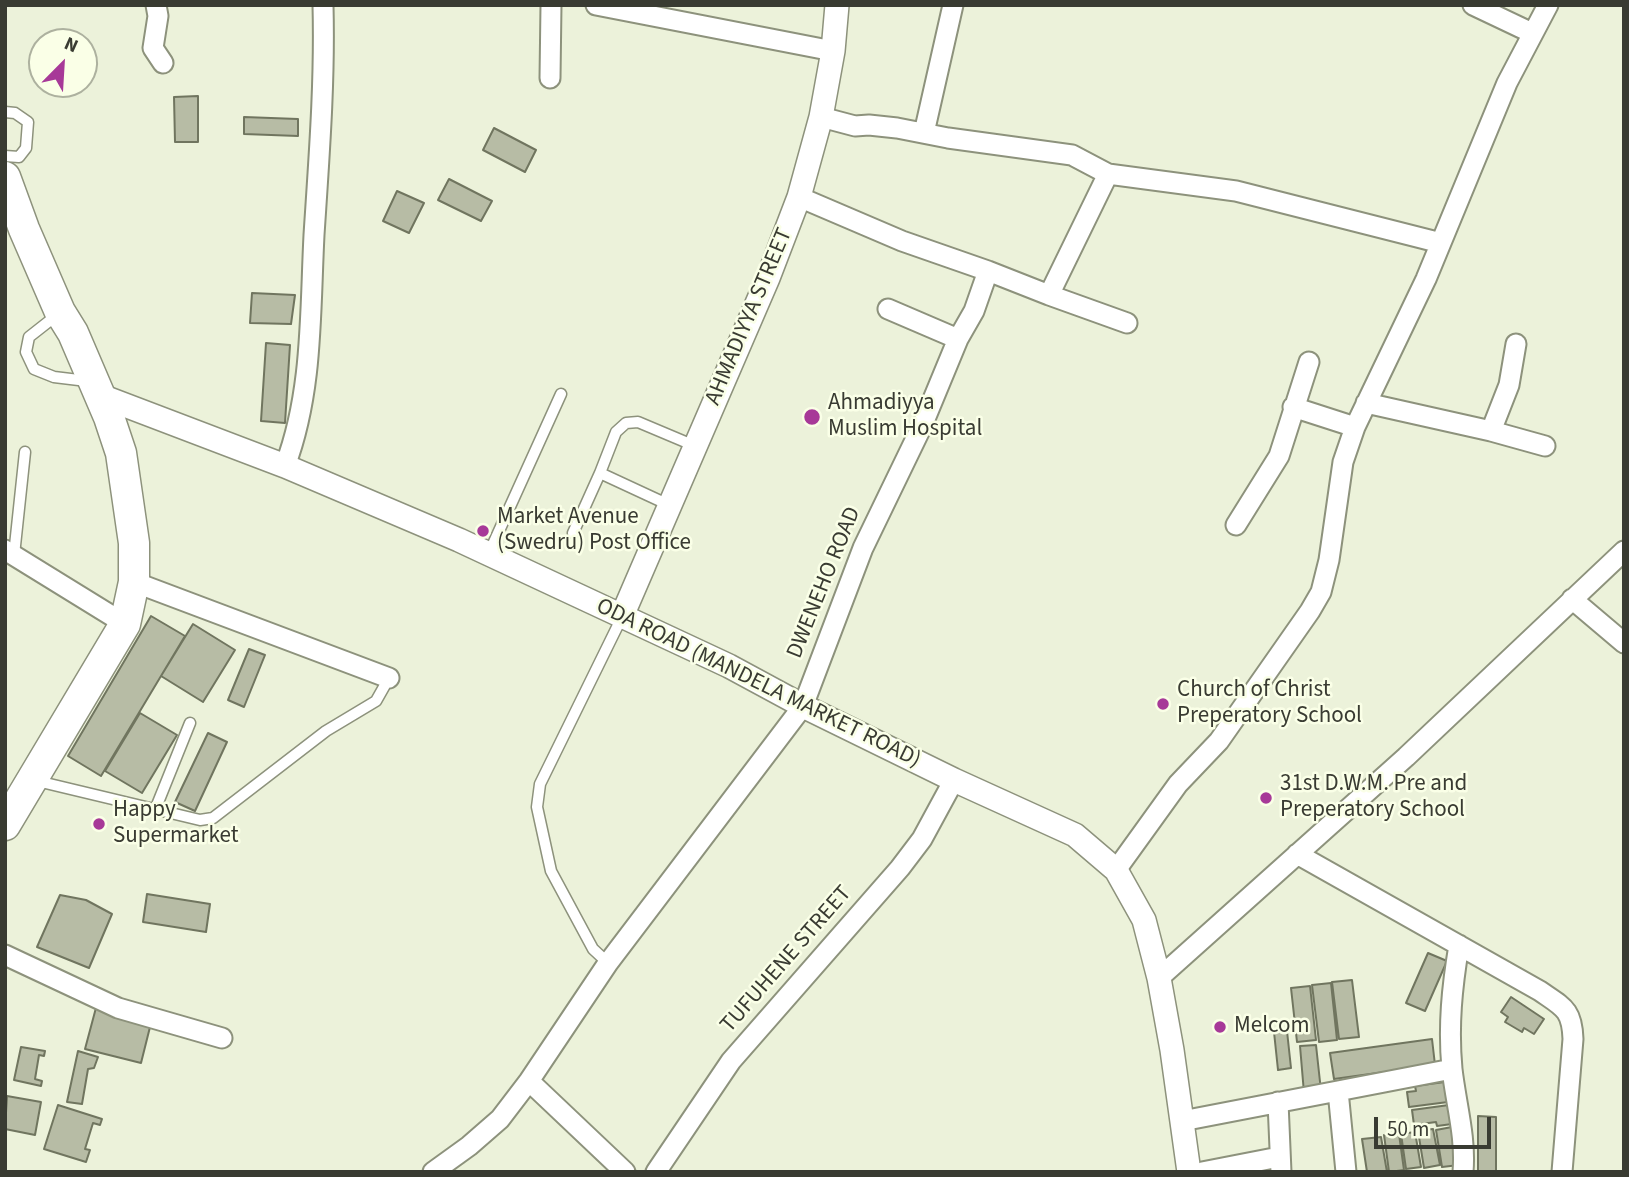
<!DOCTYPE html>
<style>
body{margin:0}
#map{position:relative;width:1629px;height:1177px;overflow:hidden;background:#ecf2da;font-family:"Source Sans 3",sans-serif}
canvas{display:block}
.frame{position:absolute;inset:0;border:7px solid #393b32;pointer-events:none}
.north{position:absolute;left:28px;top:28px;width:70px;height:70px;box-sizing:border-box;background:#faffe7;border:2px solid #adb19f;border-radius:50%;rotate:24deg;font-size:19px;font-weight:700;line-height:28px;text-align:center;color:#393b32}
.north::after{content:'';display:block;margin:auto;width:24px;height:32px;background:#a73998;clip-path:polygon(50% 0,100% 100%,50% 72%,0 100%)}
.scale{position:absolute;left:1374px;top:1117px;width:117px;height:32px;box-sizing:border-box;border:4px solid #393b32;border-top:0;padding-left:9px;font-size:21px;line-height:24px;white-space:nowrap;color:#393b32;-webkit-text-stroke:5px #faffe7;paint-order:stroke}
</style>
<div id="map">
<canvas width="1629" height="1177"></canvas>
<div class="frame"></div>
<div class="north">N</div>
<div class="scale">50 m</div>
</div>
<script>
const context = document.querySelector('canvas').getContext('2d');
context.lineJoin = 'round';
function fill(path, color) { context.fillStyle = color; context.fill(path, 'evenodd'); }
function strokePath(path, color, width, dash) { context.strokeStyle = color; context.lineWidth = width; context.lineCap = dash ? 'butt' : 'round'; context.setLineDash(dash || []); context.stroke(path); }
function drawText(font, color, halo, rows, align = 'center') {
  context.font = font + ' "Source Sans 3",sans-serif'; context.lineWidth = 5; context.setLineDash([]); context.textBaseline = 'middle'; context.strokeStyle = halo; context.fillStyle = color; for (const [text, x, y, turn = 0] of rows) {
    context.save(); context.translate(x, y); context.rotate((+turn || 0) * Math.PI / 180); context.textAlign = isNaN(turn) ? turn : align; if (halo) context.strokeText(text, 0, 0); context.fillText(text, 0, 0); context.restore();
  }
}
const building = new Path2D(`
 M198,96V142H175L174,97Z
 M244,117L298,119V136L244,134Z
 M494,128L536,150L525,172L483,150Z
 M449,179L492,201L481,221L438,200Z
 M397,191L424,203L409,233L383,221Z
 M252,293L295,295L291,324L250,323Z
 M266,343L290,345L285,423L261,421Z
 M151,616L185,636L101,776L68,756Z
 M193,624L235,650L203,702L161,676Z
 M249,649L265,655L244,707L228,700Z
 M140,713L177,735L142,793L105,771Z
 M208,733L227,742L195,811L175,802Z
 M147,894L210,904L206,932L143,922Z
 M60,895L86,900L112,914L89,968L37,947Z
 M1428,953L1447,961L1425,1011L1406,1003Z
 M1352,980L1359,1037L1339,1039L1332,982Z
 M1331,983L1337,1040L1319,1042L1312,985Z
 M1310,986L1316,1040L1297,1042L1291,988Z
 M1511,997L1544,1019L1534,1034L1524,1028L1522,1032L1505,1022L1508,1017L1501,1012Z
 M97,1004L152,1019L141,1063L85,1049Z
 M1287,1031L1291,1068L1278,1070L1274,1032Z
 M1432,1039L1435,1065L1334,1079L1330,1053Z
 M1316,1045L1321,1091L1304,1093L1300,1046Z
 M21,1047L45,1051L44,1056L39,1055L35,1079L42,1081L41,1086L14,1080Z
 M78,1051L98,1057L94,1068L88,1069L82,1104L67,1102Z
 M1452,1081L1448,1102L1409,1107L1407,1092L1416,1091L1415,1086Z
 M7,1096L41,1102L35,1135L5,1129Z
 M58,1105L102,1119L100,1125L93,1123L85,1149L90,1150L86,1162L44,1149Z
 M1449,1105L1452,1124L1437,1126L1436,1122L1414,1125L1412,1110Z
 M1478,1116L1496,1117V1172H1478Z
 M1452,1127L1459,1165L1442,1167L1436,1130Z
 M1433,1129L1440,1165L1424,1168L1418,1131Z
 M1415,1132L1421,1167L1406,1169L1401,1134Z
 M1399,1134L1404,1170L1389,1172L1384,1135Z
 M1381,1137L1387,1172H1367L1362,1139Z`);
fill(building, '#b7bca5');
strokePath(building, '#70755f', 2);
const service = new Path2D(`
 M5,112L15,113L28,122L26,148L19,157L5,156
 M57,315L29,337L26,352L34,369L54,377L87,381
 M600,473L669,505
 M573,533L600,473L616,432L626,423L638,422L695,446
 M489,553L561,394
 M14,555L25,452
 M37,781L200,820L213,818L326,731L376,701L389,678
 M155,810L190,723
 M608,963L593,949L551,871L537,807L540,784L622,617`);
const minor = new Path2D(`
 M156,5L158,16L153,48L163,63
 M596,5L833,51
 M1473,5L1532,33
 M550,78L551,5
 M821,117L855,126L869,125L897,128L948,138L1072,155L1108,174L1236,191L1441,243
 M924,133L953,5
 M799,197L902,241L988,271
 M1049,295L1127,323
 M888,309L958,339
 M1366,403L1491,431L1545,446
 M1293,407L1355,427
 M1491,431L1509,385L1516,344
 M285,466C313,392 310,312 314,235C319,158 325,82 323,5
 M1236,525L1279,456L1309,362
 M5,550L125,624
 M134,582L389,678
 M1572,599L1624,643
 M1297,854L1540,991C1563,1007 1572,1009 1573,1039L1562,1172
 M1116,870L1178,784L1219,741L1310,611L1321,592L1329,560L1343,462L1355,427L1426,279L1507,83L1548,5
 M1459,945C1452,987 1448,1026 1452,1069C1456,1104 1466,1137 1463,1172
 M5,955L118,1008L222,1038
 M1159,978L1406,757L1624,551
 M529,1081L625,1172
 M1338,1091L1346,1172
 M1278,1102L1281,1172
 M1182,1121L1452,1069
 M433,1172L469,1146L500,1119L529,1081L608,963L803,706L863,548L922,426L958,339L974,311L988,271L1049,295L1108,174
 M656,1172L731,1061L900,868L922,839L954,780
 M1202,1172L1279,1157`);
const tertiary = new Path2D(`
 M101,396L285,466L459,540L729,666L803,706L954,780L1075,835L1116,870L1144,920L1159,978L1172,1050L1189,1172
 M622,616L768,278L799,197L821,117L833,51L837,5`);
const primary = new Path2D(`
 M5,177L24,229L60,312L73,333L109,417L121,453L134,543V582L125,624L5,825`);
strokePath(service, '#8d927c', 13);
strokePath(minor, '#8d927c', 23);
strokePath(tertiary, '#8d927c', 26);
strokePath(primary, '#8d927c', 33);
strokePath(service, '#fff', 10);
strokePath(minor, '#fff', 19);
strokePath(tertiary, '#fff', 23);
strokePath(primary, '#fff', 30);
for (const [x, y, r, color] of [
 [812,417,9,"#a73998"],
 [483,531,7,"#a73998"],
 [1163,704,7,"#a73998"],
 [1266,798,7,"#a73998"],
 [99,824,7,"#a73998"],
 [1220,1027,7,"#a73998"]
]) { const dot = new Path2D(); dot.arc(x, y, r, 0, 2 * Math.PI); context.fillStyle = color; context.fill(dot); strokePath(dot, '#faffe7', 2.5); }
drawText('23px', '#393b32', '#faffe7', [
 ["AHMADIYYA STREET",750,317,-67],
 ["DWENEHO ROAD",825,583,-68],
 ["ODA ROAD (MANDELA MARKET ROAD)",758,684,26],
 ["TUFUHENE STREET",787,960,-49]
]);
drawText('23px', '#393b32', '#faffe7', [
 ["Ahmadiyya",828,404],
 ["Muslim Hospital",828,430],
 ["Market Avenue",497,518],
 ["(Swedru) Post Office",497,544],
 ["Church of Christ",1177,691],
 ["Preperatory School",1177,717],
 ["31st D.W.M. Pre and",1280,785],
 ["Preperatory School",1280,811],
 ["Happy",113,811],
 ["Supermarket",113,837],
 ["Melcom",1234,1027]
], 'left');
</script>
